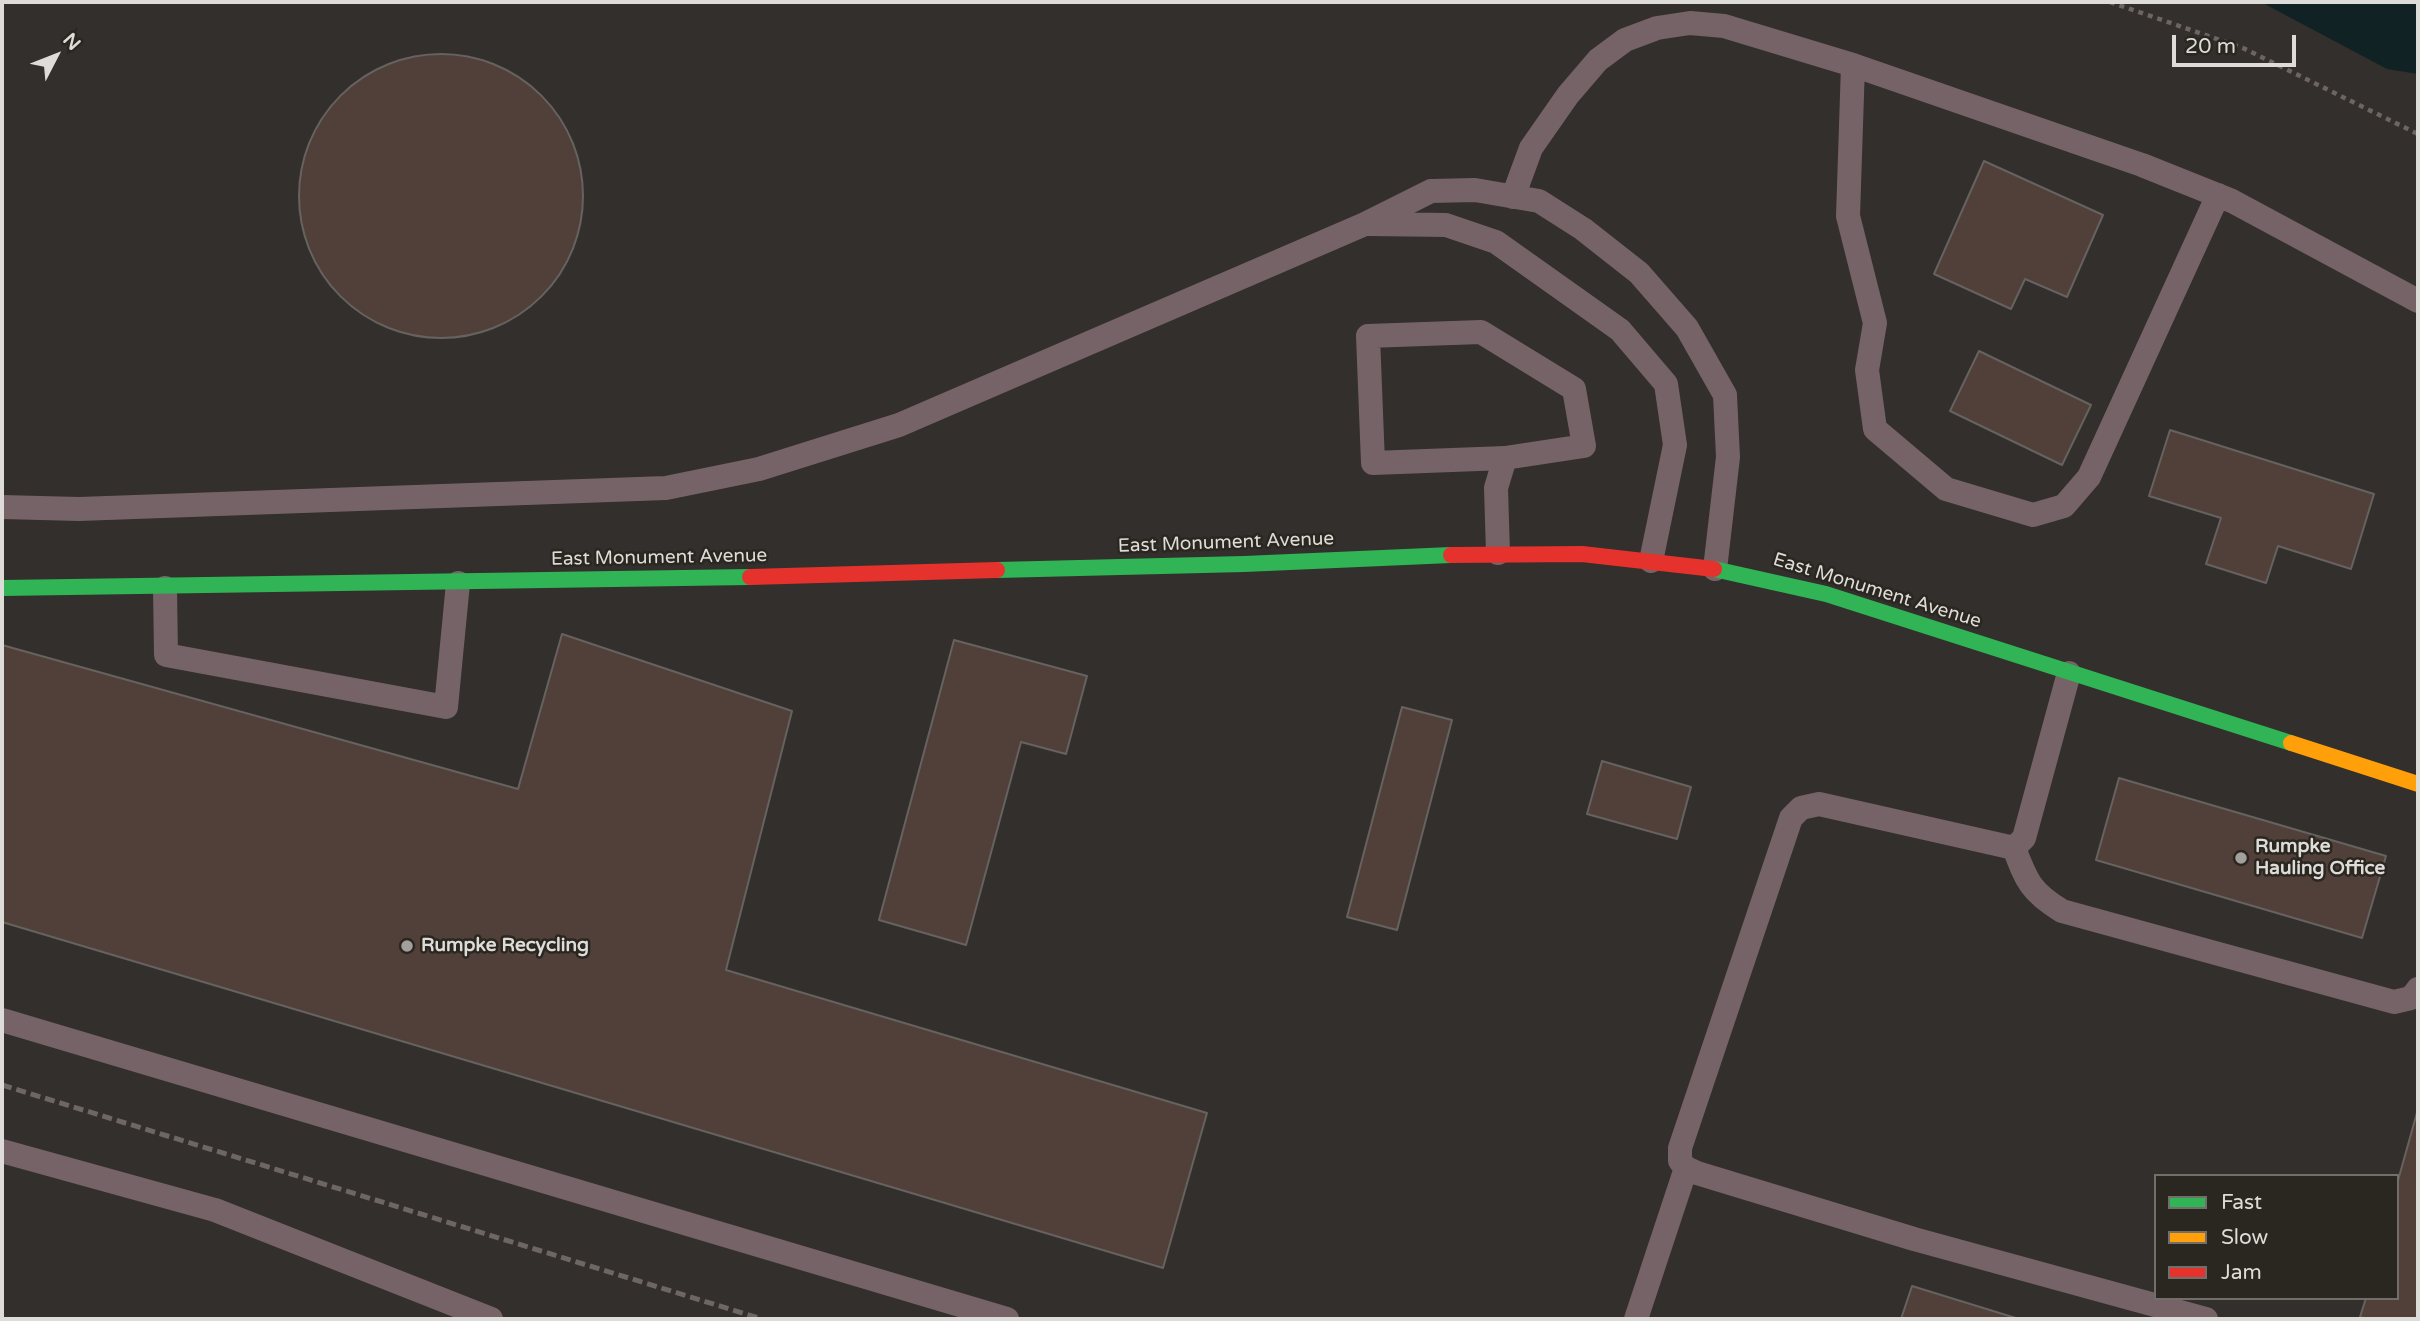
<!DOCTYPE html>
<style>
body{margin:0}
#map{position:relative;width:2420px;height:1321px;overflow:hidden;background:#322f2c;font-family:"Varela Round",sans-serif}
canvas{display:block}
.frame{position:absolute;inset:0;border:4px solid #dedcd8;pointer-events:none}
.legend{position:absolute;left:2154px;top:1174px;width:245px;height:126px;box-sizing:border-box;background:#2a2620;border:2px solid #726f6a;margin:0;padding:9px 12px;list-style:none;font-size:21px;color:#dedcd8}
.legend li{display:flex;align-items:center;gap:14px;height:35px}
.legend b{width:35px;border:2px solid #726f6a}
.north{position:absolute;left:21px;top:21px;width:70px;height:70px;-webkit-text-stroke:5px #2a2620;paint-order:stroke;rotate:48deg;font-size:19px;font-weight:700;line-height:28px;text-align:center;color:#dedcd8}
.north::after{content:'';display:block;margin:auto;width:24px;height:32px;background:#dedcd8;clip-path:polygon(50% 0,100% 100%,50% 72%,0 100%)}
.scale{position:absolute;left:2172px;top:35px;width:124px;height:32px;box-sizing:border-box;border:4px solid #dedcd8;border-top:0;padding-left:9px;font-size:21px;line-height:24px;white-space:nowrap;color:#dedcd8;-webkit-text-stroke:5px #2a2620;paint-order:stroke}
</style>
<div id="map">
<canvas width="2420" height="1321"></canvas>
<div class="frame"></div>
<ul class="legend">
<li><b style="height:9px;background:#30b455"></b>Fast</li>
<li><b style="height:9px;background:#ff9f0a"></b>Slow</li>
<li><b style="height:9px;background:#e5322d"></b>Jam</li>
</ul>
<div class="north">N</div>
<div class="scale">20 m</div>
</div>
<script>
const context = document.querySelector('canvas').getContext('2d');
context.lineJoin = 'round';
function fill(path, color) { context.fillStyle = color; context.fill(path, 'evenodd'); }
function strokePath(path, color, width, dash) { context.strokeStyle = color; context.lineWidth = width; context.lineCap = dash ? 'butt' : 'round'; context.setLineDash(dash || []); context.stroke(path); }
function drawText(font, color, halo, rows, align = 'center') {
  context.font = font + ' "Varela Round",sans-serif'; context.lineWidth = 5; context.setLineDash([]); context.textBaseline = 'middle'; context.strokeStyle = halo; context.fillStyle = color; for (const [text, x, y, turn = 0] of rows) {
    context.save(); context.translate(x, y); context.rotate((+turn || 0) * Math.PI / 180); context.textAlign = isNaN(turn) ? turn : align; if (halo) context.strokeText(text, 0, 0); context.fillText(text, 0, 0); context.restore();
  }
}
fill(new Path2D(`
 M2261,2H2418V74L2387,69Z`), '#112224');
const building = new Path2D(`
 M299 196a142 142 0 1 1 284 0a142 142 0 1 1-284 0Z
 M1984,161L2103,215L2067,297L2025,279L2011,309L1934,274Z
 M1979,351L2091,405L2062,465L1950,411Z
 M2170,430L2374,494L2351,569L2278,546L2266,583L2206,564L2221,518L2149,496Z
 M562,634L792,711L726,970L1207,1113L1163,1268L2,922V645L518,789Z
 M954,640L1087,676L1066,754L1021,742L966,945L879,920Z
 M1402,707L1452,720L1397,930L1347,917Z
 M1602,761L1691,787L1677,839L1587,814Z
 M2119,778L2386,856L2362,938L2096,860Z
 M2418,1109V1319H2367L2360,1317L2366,1298H2397V1184Z
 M1912,1286L2019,1319H1901Z`);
fill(building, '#51403a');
strokePath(building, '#656260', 2);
strokePath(new Path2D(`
 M2110,2L2243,48L2418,134`), '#6e6464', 4.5, [5, 5]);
strokePath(new Path2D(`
 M1853,65L1848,216L1875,323L1867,370L1875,429L1946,489L2033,515L2064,506L2089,477L2218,195
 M1513,197L1531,148L1568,95L1598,60L1625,40L1657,28L1690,23L1724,26L1853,65L2142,165L2232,201L2418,301
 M1369,224L1446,225L1496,242L1620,330L1666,384L1675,445L1651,561
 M2,507L79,509L666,488L759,469L899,425L1365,224L1431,191L1475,190L1539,201L1583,229L1639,273L1687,328L1725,395L1728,457L1715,569
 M1498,553L1496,488L1505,458L1584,446L1574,389L1481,332L1368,336L1373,463L1505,458
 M165,588L166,655L446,707L458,583
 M2069,673L2024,838L2014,848L1819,804L1801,808L1791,818L1680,1148V1161L1686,1168L1697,1173L1914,1239L2206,1319
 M2014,848C2027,882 2031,892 2062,911L2394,1002L2411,998L2418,989
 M2,1020L1007,1319
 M2,1151L215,1210L491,1319
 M1636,1319L1686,1168`), '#766367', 24);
strokePath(new Path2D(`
 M1714,569L1826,594L2291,743
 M997,570L1244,564L1451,555
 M2,588L750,577`), '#30b455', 16);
strokePath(new Path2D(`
 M2291,743L2418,784`), '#ff9f0a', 16);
strokePath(new Path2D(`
 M1451,555L1582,554L1714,569
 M750,577L997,570`), '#e5322d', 16);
strokePath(new Path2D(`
 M2,1085L762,1319`), '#6e6565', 5, [10, 5]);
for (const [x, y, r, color] of [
 [2241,858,7,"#a29f9c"],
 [407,946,7,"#a29f9c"]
]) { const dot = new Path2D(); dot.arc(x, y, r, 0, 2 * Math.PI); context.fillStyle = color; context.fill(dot); strokePath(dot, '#2a2620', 2.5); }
drawText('19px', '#dedcd8', '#2a2620', [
 ["East Monument Avenue",1226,543,-2],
 ["East Monument Avenue",659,558,-1],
 ["East Monument Avenue",1877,591,17]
]);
drawText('bold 19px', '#dedcd8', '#2a2620', [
 ["Rumpke",2255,847],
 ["Hauling Office",2255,869],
 ["Rumpke Recycling",421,946]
], 'left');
</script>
